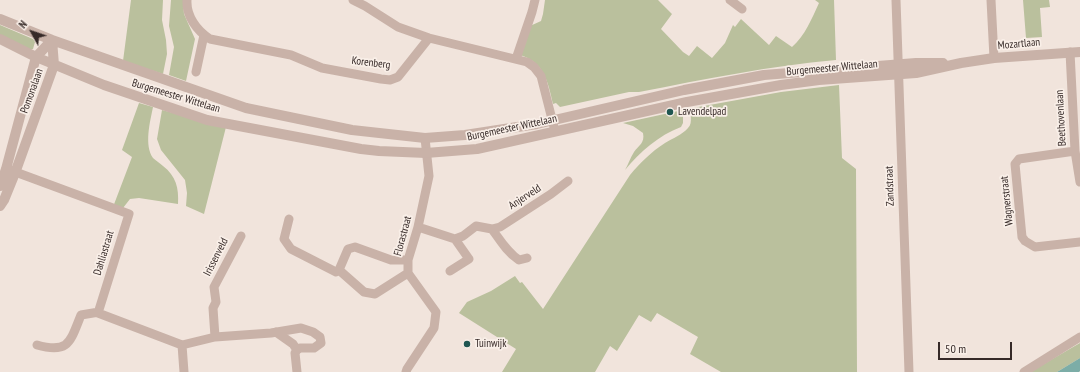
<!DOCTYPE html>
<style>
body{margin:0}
#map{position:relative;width:1080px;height:372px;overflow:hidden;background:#f1e4dc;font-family:"PT Sans Narrow",sans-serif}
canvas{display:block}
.north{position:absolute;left:12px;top:12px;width:40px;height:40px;-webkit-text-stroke:3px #f9efe8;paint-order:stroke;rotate:310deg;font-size:11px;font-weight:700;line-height:16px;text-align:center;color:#362a28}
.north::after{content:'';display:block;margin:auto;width:14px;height:18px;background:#362a28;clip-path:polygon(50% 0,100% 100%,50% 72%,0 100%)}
.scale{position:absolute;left:938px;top:342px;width:74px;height:18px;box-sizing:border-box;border:2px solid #362a28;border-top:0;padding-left:5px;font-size:12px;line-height:14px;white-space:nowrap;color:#362a28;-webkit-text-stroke:3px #f9efe8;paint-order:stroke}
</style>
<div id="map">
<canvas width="1080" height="372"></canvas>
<div class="north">N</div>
<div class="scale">50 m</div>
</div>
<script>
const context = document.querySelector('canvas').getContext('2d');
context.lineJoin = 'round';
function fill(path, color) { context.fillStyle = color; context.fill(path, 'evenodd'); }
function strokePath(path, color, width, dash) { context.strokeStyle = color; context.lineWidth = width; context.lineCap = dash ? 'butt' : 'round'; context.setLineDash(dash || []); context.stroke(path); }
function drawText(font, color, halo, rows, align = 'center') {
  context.font = font + ' "PT Sans Narrow",sans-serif'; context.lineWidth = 3.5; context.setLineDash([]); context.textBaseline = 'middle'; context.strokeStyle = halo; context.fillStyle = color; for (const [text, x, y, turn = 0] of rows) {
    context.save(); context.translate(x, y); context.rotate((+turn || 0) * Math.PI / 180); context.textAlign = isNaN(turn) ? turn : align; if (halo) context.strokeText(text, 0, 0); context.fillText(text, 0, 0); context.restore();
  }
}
fill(new Path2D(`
 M131,0H163L162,20L166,40L167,54L163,74L123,61Z
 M171,0H183L184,14L195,39L186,81L169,75L174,47L169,26Z
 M545,0H658L672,14L661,29L683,52L689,56L697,46L712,58L725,43L733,25L735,27L741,19L769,45L776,36L792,47C805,36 812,18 819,3L815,0H834L836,60C769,66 706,79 639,92H629L560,107L556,103L553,104C548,82 544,62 520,55L530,26L541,21L543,14Z
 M1023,0H1049L1050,7L1040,8L1042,37L1026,38Z
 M0,25L33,39L35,42L33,49L27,50L0,36Z
 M839,85L842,158L856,169L857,372H721L690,354L698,337L657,313L651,322L639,315L617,351L610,346L595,372H502L516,349L459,313L467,302L491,291L515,276L520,283L522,282L543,309L630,175C640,163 651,152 665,143C673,138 682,135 688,128C694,122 688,114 693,108L781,92Z
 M139,103L153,107C150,122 144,145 153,158C156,161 160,163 163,166C176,176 179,188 178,204L139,198L130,199L123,208L113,207L132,157L122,150Z
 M162,110L226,127L204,214L186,206L187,193L185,180L161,150L157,139Z
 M683,110V123L681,127C659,135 640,152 625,170C628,165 630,158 634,152C639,145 645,143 643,133L633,126L623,123Z
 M1080,343V358L1057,372H1030Z`), '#bac09d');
fill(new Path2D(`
 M1080,358V371L1079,372H1057Z`), '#7cada7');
strokePath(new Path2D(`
 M187,0C186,16 197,31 210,39L291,55L322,68L381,79L390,80L398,77L429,38
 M353,0L365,6L398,27L429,38L527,62L534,67L541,76L555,131
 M730,0L742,9
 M896,0L909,372
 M991,0L994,58
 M1070,52L1075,151L1080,182
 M516,59L532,12L535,0
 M196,72L204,35
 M1075,151L1019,159L1015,164L1022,237L1025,241L1035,247L1080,242
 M10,170L129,214L98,313L182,345
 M289,219L284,239L291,249L336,272L339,270L348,249L355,247L391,260H408
 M418,227L455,239L463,236L476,226L492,229L500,227L551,194L568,181
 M492,229C500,240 507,252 519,260L527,258
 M339,270L364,292L375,294L408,273
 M450,271L469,259L455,239
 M276,332L293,344L297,350
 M215,337L213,308L216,302L214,287L241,236
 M37,345C69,354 70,342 81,315L99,312
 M182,345L215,337L271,333L301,328L313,332L320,337L321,343L314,348H300L297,350L295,353L297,372
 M182,345L184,372
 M406,372L407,369L434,328L436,312L408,273V260L418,227L429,176L425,138
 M1024,372L1080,337`), '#c9b2a8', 9);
strokePath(new Path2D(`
 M0,19L52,40L246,108L352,130L425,138L465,135L537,124L684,90L764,75L916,63H943
 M0,39L36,57L104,85L207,120L361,149L379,151L426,153L477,149L687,102L781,85L819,80L916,73L961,63L994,58L1080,52
 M0,186L6,169L36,57L52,40
 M0,206L4,200L15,173L54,65L52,40`), '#c9b2a8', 10);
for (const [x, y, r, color] of [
 [670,112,4,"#1f5651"],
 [467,344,4,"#1f5651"]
]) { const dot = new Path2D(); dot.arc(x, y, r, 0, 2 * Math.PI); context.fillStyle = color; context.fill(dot); strokePath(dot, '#f9efe8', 1.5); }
drawText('11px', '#362a28', '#f9efe8', [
 ["Mozartlaan",1019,44,-5],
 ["Korenberg",371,63,7],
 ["Burgemeester Wittelaan",832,68,-5],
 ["Pomonalaan",32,91,-70],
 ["Burgemeester Wittelaan",176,96,17],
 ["Beethovenlaan",1061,118,-93],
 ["Burgemeester Wittelaan",512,128,-12],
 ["Zandstraat",890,186,-92],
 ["Anjerveld",525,197,-33],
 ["Wagnerstraat",1007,201,-96],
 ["Florastraat",403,236,-75],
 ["Dahliastraat",104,253,-73],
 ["Irissenveld",216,257,-63]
]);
drawText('11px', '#362a28', '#f9efe8', [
 ["Lavendelpad",678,112],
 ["Tuinwijk",475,344]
], 'left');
</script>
